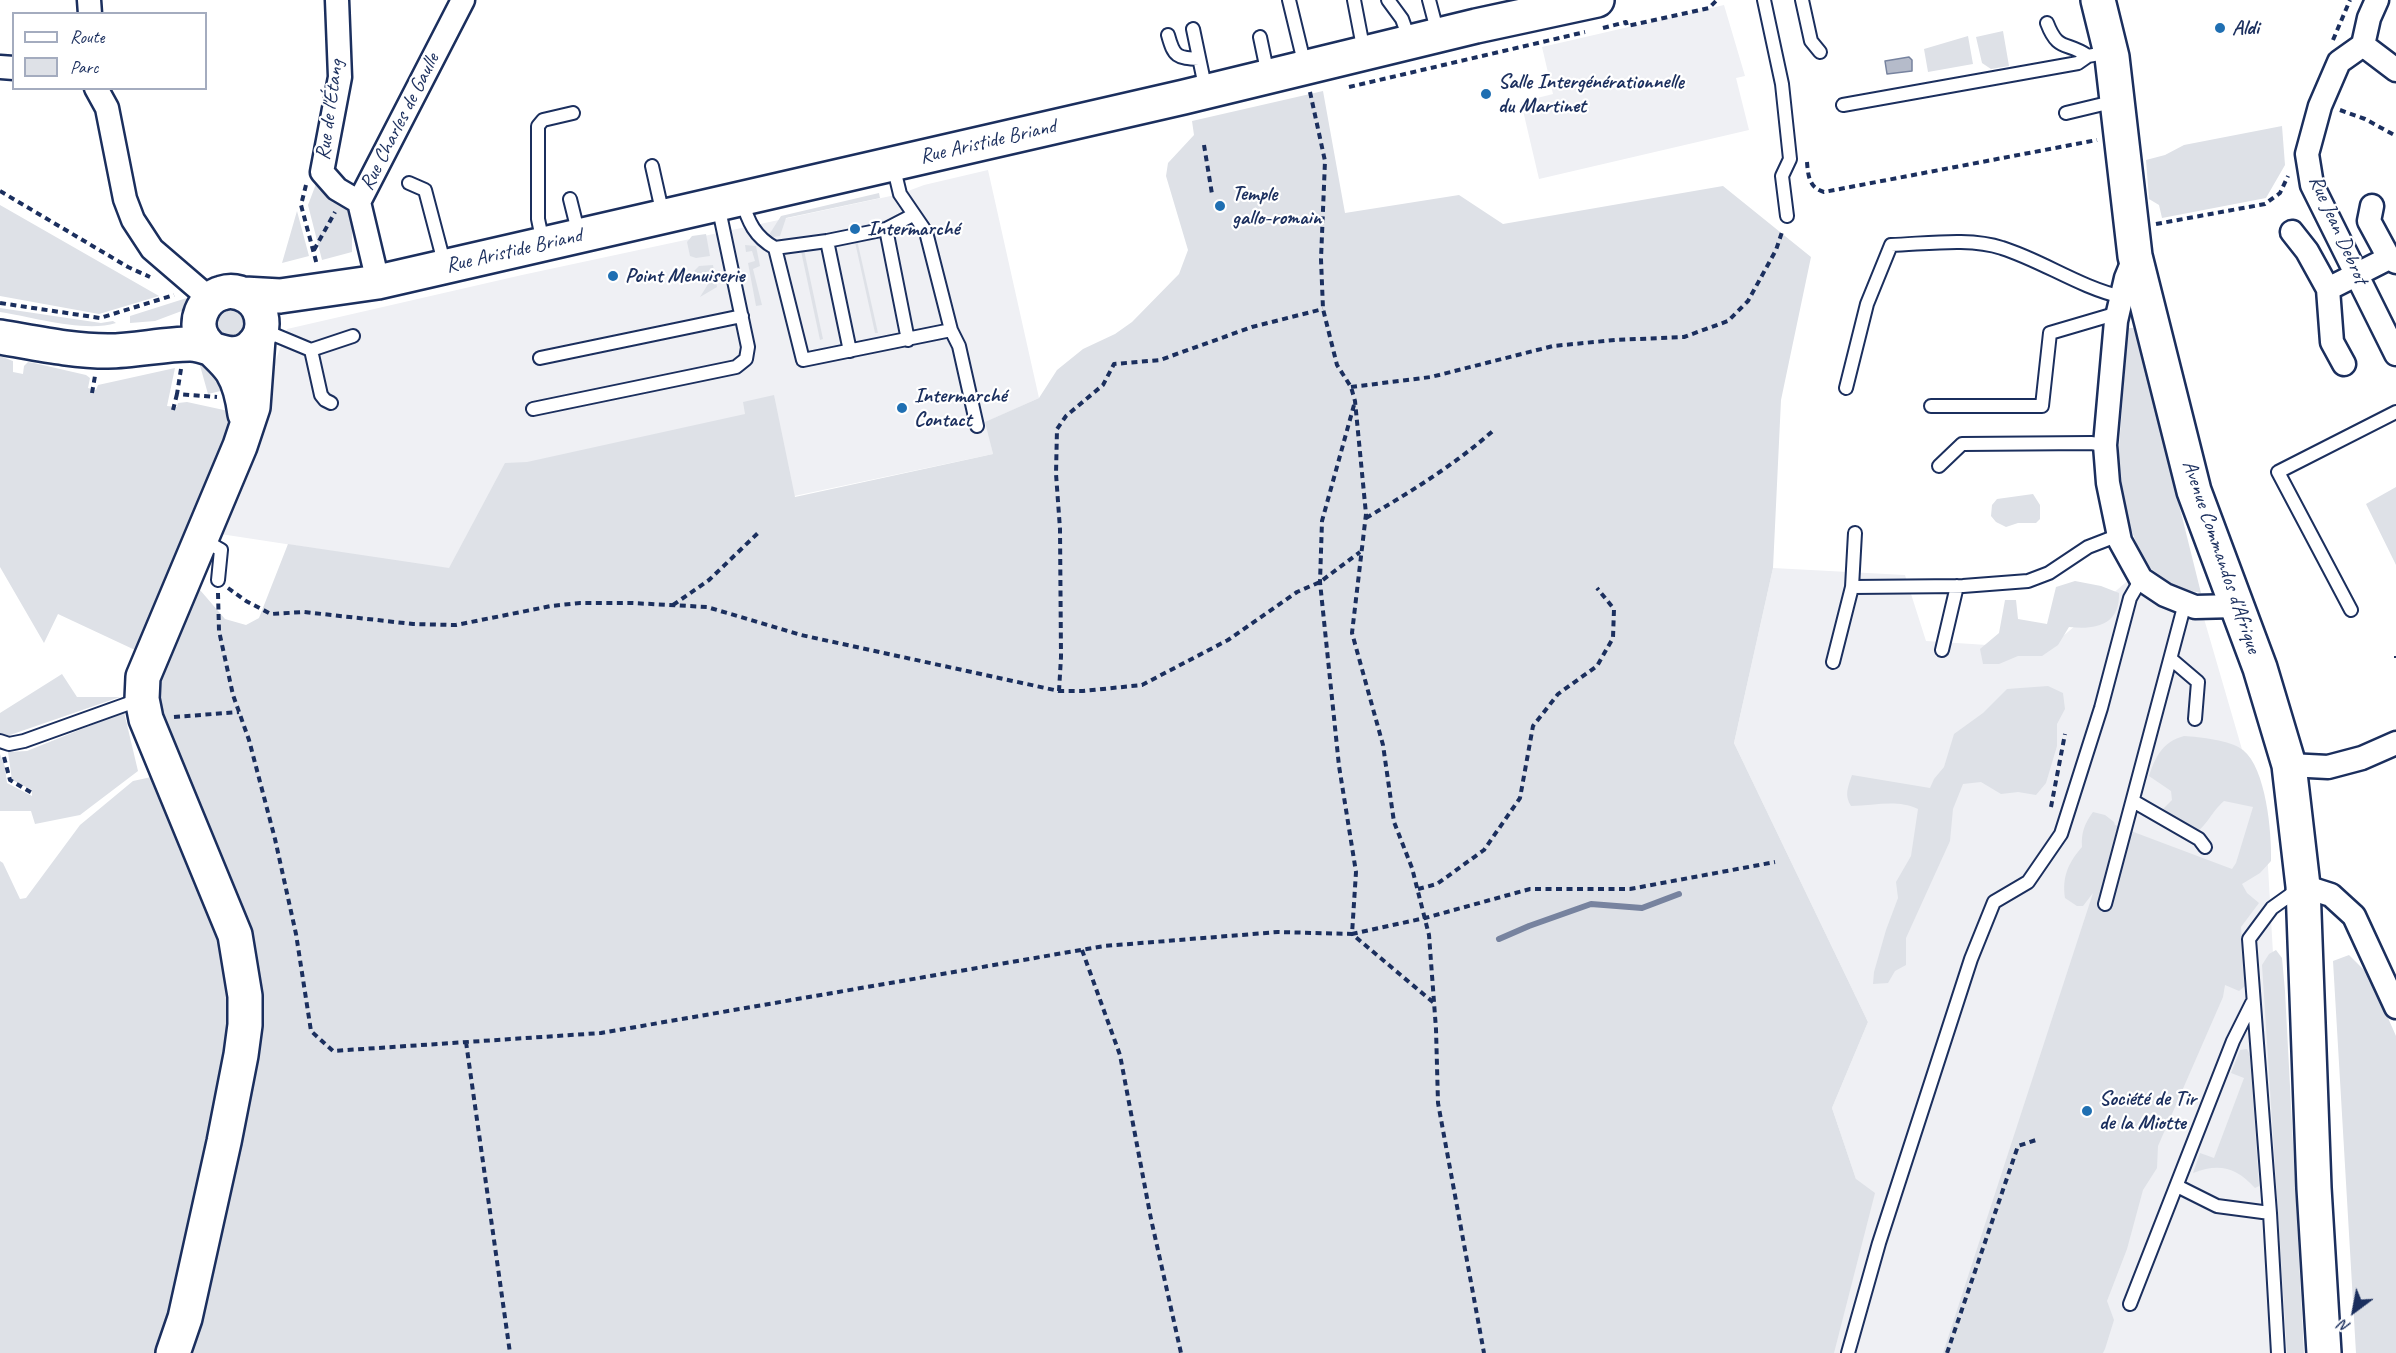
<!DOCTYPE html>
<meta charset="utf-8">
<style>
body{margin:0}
#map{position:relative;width:2396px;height:1353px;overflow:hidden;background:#fff;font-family:Caveat,sans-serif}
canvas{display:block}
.legend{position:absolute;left:12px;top:12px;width:195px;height:78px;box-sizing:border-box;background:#fff;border:2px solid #a4acbf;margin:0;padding:8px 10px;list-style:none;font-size:18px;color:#1b2f5e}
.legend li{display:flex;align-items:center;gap:12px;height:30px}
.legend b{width:30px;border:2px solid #a4acbf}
.north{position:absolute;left:2324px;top:1281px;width:60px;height:60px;-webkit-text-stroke:4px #fff;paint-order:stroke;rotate:212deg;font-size:16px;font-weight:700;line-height:24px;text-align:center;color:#1b2f5e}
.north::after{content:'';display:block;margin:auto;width:21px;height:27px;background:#1b2f5e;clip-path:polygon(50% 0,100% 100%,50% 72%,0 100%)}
</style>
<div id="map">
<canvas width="2396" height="1353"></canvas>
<ul class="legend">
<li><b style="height:8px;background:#fff"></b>Route</li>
<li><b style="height:16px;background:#dee1e7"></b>Parc</li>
</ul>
<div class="north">N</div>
</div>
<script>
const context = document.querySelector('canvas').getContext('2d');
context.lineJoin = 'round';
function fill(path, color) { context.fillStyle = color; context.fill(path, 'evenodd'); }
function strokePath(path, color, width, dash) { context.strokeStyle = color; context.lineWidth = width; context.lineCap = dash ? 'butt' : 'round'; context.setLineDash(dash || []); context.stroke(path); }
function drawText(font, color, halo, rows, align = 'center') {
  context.font = font + ' Caveat,sans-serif'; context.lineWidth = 4.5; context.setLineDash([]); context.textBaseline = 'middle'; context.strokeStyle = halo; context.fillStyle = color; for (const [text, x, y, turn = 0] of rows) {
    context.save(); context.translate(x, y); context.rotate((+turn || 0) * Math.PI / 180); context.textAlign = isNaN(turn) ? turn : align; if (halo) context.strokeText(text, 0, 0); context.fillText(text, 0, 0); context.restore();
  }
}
fill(new Path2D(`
 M1724,5L1745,76L1736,78L1749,130L1539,179L1521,102L1553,94L1542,47Z
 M988,170L1039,398L986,422L993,454L449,569L214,533L287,329L522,275L900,194L924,185Z
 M2180,536L2266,832L2296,1353H1789L1856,1179L1832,1108L1868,1022L1734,743L1773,568L1905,575L1926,641L2048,649Z`), '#eff0f4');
fill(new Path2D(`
 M2003,31L2009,66L1991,69L1982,63L1976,37Z
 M1968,36L1973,64L1928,72L1924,49Z
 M1323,91L1345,213L1459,195L1503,224L1723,186L1811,257L1781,400L1773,568L1734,743L1868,1022L1832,1108L1856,1179L1875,1193L1834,1353H0V861L3,863L20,899L26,898L80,825L133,781L156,776L191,806L152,687L194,583L225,619L246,625L259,618L288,544L449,568L505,463L527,462L745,414L743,402L774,395L795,497L993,454L985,422L1039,398L1057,370L1083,349L1115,334L1132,322L1179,274L1188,250L1166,176L1168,163L1194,135L1192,121Z
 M2282,126L2285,165L2266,198L2162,218L2159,205L2149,199L2146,160L2165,155L2184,145Z
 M316,184L352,214V252L322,260L308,205Z
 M879,193L880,198L786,218L780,236L767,238L781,216Z
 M0,205L159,296L99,314L0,296Z
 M297,211L309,256L282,263Z
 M706,234L710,256L696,258L690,256L687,242L692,236Z
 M857,240L878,333H875L855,242Z
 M745,245L756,246L760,266L753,269L762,305L756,306L748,263L755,261L752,251L746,252Z
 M804,250L823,339L820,340L801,251Z
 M713,265L717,287L700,297L710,281L694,271L699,266Z
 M193,296L187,309L155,321L130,323V316Z
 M231,305L245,314L246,330L233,340L217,335L213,318Z
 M0,308L101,323L113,321L116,323C85,333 33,317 0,312Z
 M2128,328H2135L2201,593L2175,587L2144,563L2126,516L2117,473Z
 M0,356L13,361V372L23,374L24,366L28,362L34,363L86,375L90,378L88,388L96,390L98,385L175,368L167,406L177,407L178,403L187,402L233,412L200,508L135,650L58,614L44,643L0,567Z
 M209,358L233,388L208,394L199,362Z
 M2396,487V565L2366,504Z
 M2033,494L2040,505V519L2036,523H2018L2006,527L1996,522L1991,516L1992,505L1997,499Z
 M2075,581L2101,586L2119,593C2120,625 2096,630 2069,627L2058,645L2042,656H2018L1999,664H1983L1980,649L1999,633L2005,600H2016L2018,619L2047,624L2056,587Z
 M62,674L77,697H120L7,736L0,735V713Z
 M2048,686L2063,693L2065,709L2057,724V746L2046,783L2036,795L2018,792L2001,794L1981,782L1963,784L1953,809L1950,841L1906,938V965L1895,971L1888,983L1873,984L1874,972L1886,930L1898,898L1896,882L1911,856L1918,809C1896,799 1875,806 1851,806C1844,795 1848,787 1852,775L1930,788L1934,779L1944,767L1954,734L1983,713L2007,689Z
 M124,712L138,771L80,815L35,824L31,811H0V754L5,767L7,783L32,796V790L12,780L8,752L27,751Z
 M2184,736C2200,737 2230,740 2243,750C2266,768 2272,833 2271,861L2260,873L2242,884L2247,893L2259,903L2241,927L2245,986L2239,991L2225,985L2223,997L2158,1146L2157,1168L2143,1190L2127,1249L2107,1301L2114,1320L2105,1349L2103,1353H1943L2093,893L2083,906H2077L2065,898C2062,877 2068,863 2082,847C2081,832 2085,823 2093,812L2105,815L2114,822L2115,825L2232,869L2236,863L2253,807L2224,801C2210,813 2206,829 2190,836L2169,824L2162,810L2172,800L2171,791L2149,776C2156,755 2163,742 2184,736Z
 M2276,950L2282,958L2285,991L2304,1353H2287L2262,965L2269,954Z
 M2349,955L2369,975L2396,1036V1353H2356L2333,961Z
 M2247,1049L2250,1055L2259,1186L2255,1188C2236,1167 2219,1163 2193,1173L2200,1153L2214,1158L2244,1078L2231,1073L2240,1050Z`), '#dee1e7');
const water = new Path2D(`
 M1909,57L1912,60V71L1887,74L1885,61Z`);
fill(water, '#b5bbca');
strokePath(water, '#77839f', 1.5);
strokePath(new Path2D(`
 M1499,939L1529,926L1591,904L1642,908L1679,894`), '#77839f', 6);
const lane = new Path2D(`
 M1289,0L1305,66
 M1354,0L1364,52
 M1388,0L1402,19L1410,41
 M1429,0L1438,34
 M1764,0L1782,84L1790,159L1782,176L1787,216
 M1802,0L1811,41L1820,52
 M2047,23C2058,52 2066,41 2088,56
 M1193,29L1206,91
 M1168,35C1174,57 1177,58 1199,59
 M1260,37L1268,75
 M1843,105L2078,63L2088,56L2110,52
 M2066,113L2116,101
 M652,166L663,215
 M409,183L425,190L445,266
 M570,199L579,235
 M742,200C748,222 755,237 775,248L803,360L951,330L926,232L900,194L893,165
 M886,229L908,340
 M827,241L850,351
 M543,243L538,219V126L543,120L573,113
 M775,248L827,241L886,229L913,215
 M951,330L959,346L977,426
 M261,335H275L311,350L353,336
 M311,350L321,395L325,400L331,403
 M540,358L742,316
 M1846,388L1867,304L1891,245C1925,244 1970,237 2002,248C2043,261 2079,287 2122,297
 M1931,406H2042L2050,333L2118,313
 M533,409L736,367L746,359L748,347L718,205
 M1939,466L1962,444L2091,443L2105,445
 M202,539L221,550L218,580
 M1852,587L1855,533
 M2351,610L2278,472L2396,412
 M1942,650L1957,586
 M2171,659L2198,682L2195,719
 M1833,662L1852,587L1963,586L2028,581L2049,573L2088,547L2119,535
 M0,741L9,744L24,741L141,699
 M2133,801L2199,839L2205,847
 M2105,904L2185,603
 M2177,1186L2217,1206L2270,1213
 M2130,1304L2233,1041L2252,1003
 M1848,1353L1879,1243L1971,959L1994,902L2028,882L2061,834L2101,708L2130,598L2141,579
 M2278,1353L2270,1213L2249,939L2272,908L2300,888`);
const street = new Path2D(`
 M89,0L90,14
 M337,0L340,77L322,172L337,189L359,202
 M2377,0L2369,18L2363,45L2396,70
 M2363,45L2339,62L2320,106L2307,154L2312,185L2396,354
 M0,67L14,68
 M96,88L107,108L125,199L133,220L152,249L202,292L207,302
 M2372,206L2369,221L2389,258
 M2292,232L2307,251L2328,289
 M2135,256L2126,278L2116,321L2105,445L2108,483L2120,541L2141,579L2165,595L2195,607L2236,606
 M378,282L359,202L463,0
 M2344,364L2332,342L2328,289L2389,258L2396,262
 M2289,765L2328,767L2362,758L2396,743
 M2303,886L2331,895L2354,916L2396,1007`);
const secondary = new Path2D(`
 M2098,0L2112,57L2135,256L2194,491L2260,668L2289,765L2303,886L2314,1188L2324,1353
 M244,294L280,296L378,282L1184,97L1476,26L1597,0
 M0,337C36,343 72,351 108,351C135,351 163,344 190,344C208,344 225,359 243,352C254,347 262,336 262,324C262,313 257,303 248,297C240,292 231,290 222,293C203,298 192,323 204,340C212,351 224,359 232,371C240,384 243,399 245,414
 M173,1353L185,1318L224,1142L241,1055L245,1025V996L235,935L146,719L142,699L143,677L240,446L253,407L258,339`);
strokePath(lane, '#1b2f5e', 16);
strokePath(street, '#1b2f5e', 27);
strokePath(secondary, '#1b2f5e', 38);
strokePath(new Path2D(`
 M1603,28L1626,22L1627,26L1709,8L1717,0
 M2333,40L2350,0
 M1349,87L1585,32
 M1310,92L1325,161L1321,259L1323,309L1337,365L1351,387L1355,401L1366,514L1352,633L1383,745L1394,822L1412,868L1429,935L1436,1029L1438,1103L1484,1353
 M2340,110L2365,119L2396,136
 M1204,145L1212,194
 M1807,162C1808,175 1809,188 1824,192L2097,140
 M306,185L301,205L317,265
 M0,191L128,267L150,277
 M2156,224L2265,204L2280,193L2288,176
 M314,250L335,212
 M0,303L100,318L174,295
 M181,369L177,394L217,397
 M1351,387L1431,377L1553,346L1615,340L1684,337L1728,321L1748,301L1776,250L1783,229
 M92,393L95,376
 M1354,405L1322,521L1320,582L1339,766L1356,872L1352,934L1425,918L1530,889H1630L1775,862
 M173,410L177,394
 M1366,518C1412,491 1456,464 1495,429
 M228,588L246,601L271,614L304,612L413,624L456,625L551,606L580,603H632L707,607L801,635L1059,691H1083L1142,685L1228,640L1297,592L1320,582L1360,552
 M218,593L219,631L233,695L249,740L275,839L296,934L311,1031L333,1051L601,1033L1104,946L1278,932L1352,934L1434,1003
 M673,605L709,580L758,533
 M2396,656V658
 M1059,691L1061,657L1060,529L1056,474L1057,429L1066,416L1103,385L1114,364L1160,360L1252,327L1323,309
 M174,717L239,712
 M4,757L10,780L32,793
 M2051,807L2065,734
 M1418,889L1437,884L1484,850L1520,798L1533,726L1558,694L1597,666L1613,638L1614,609L1597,588
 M1082,950L1120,1055L1151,1219L1181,1353
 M466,1042L510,1353
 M1947,1353L2018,1146L2039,1139`), '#1b2f5e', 4, [6, 4.5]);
strokePath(lane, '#fff', 12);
strokePath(street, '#fff', 22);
strokePath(secondary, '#fff', 33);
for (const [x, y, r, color] of [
 [2220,28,6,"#1f6fb2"],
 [1486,94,6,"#1f6fb2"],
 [1220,206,6,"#1f6fb2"],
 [855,229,6,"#1f6fb2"],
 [613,276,6,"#1f6fb2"],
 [902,408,6,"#1f6fb2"],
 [2087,1111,6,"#1f6fb2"]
]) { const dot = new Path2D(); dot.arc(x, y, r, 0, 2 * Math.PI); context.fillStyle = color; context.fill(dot); strokePath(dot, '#fff', 2); }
drawText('bold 21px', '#1b2f5e', '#fff', [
 ["Aldi",2232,28],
 ["Salle Intergénérationnelle",1498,82],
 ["du Martinet",1498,106],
 ["Temple",1232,194],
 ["gallo-romain",1232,218],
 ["Intermarché",867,229],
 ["Point Menuiserie",625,276],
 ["Intermarché",914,396],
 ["Contact",914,420],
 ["Société de Tir",2099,1099],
 ["de la Miotte",2099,1123]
], 'left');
drawText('21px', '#1b2f5e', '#fff', [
 ["Rue de l'Étang",330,110,-82],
 ["Rue Charles de Gaulle",400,122,-63],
 ["Rue Aristide Briand",988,142,-13],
 ["Rue Jean Debrot",2338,230,66],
 ["Rue Aristide Briand",514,251,-13],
 ["Avenue Commandos d'Afrique",2221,557,71]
]);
</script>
